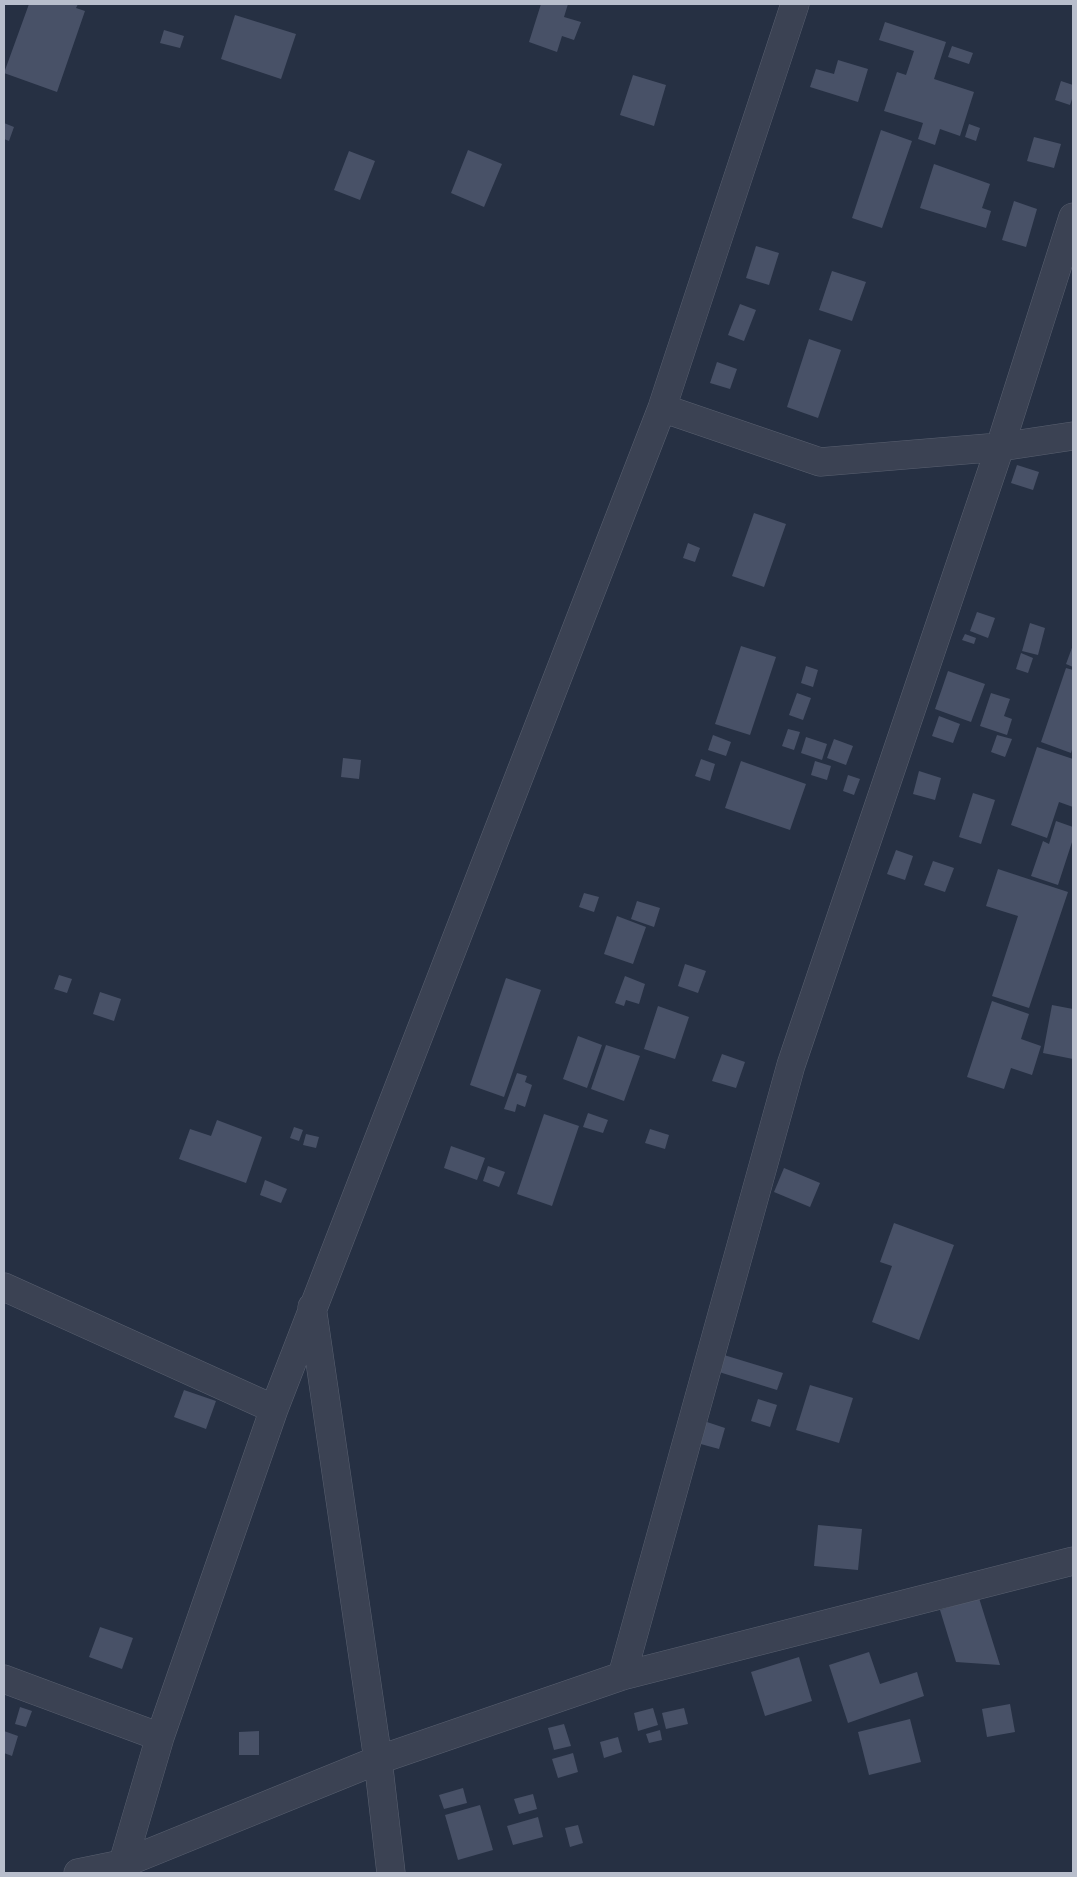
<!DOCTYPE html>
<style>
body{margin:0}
#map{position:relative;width:1077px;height:1877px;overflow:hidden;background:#263043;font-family:"Fira Sans",sans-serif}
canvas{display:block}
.frame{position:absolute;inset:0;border:5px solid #b8becc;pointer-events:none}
</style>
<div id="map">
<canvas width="1077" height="1877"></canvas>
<div class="frame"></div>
</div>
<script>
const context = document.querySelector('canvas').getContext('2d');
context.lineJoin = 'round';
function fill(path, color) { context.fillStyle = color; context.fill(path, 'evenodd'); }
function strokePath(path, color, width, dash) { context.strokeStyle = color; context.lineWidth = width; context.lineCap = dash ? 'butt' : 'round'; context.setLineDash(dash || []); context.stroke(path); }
fill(new Path2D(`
 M29,4H78L76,8L85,11L57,92L4,73Z
 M541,4H568L564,17L581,22L574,40L562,36L557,52L529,42Z
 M235,15L296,34L281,79L221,59Z
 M885,22L946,42L934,79L974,92L960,136L940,129L935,145L918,139L923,123L884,111L897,72L906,75L914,51L879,40Z
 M164,30L184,36L180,48L160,43Z
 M952,46L973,53L969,64L948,57Z
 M838,60L868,69L858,102L810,87L816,69L834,74Z
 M633,75L666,85L654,126L620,115Z
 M1061,81L1073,85V96L1070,105L1055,100Z
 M4,123L14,127L9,141L4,139Z
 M969,124L980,128L976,141L965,137Z
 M881,130L912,141L882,228L852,218Z
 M1034,137L1061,144L1054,168L1027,161Z
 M468,150L502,164L484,207L451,193Z
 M349,151L375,161L360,200L334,190Z
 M934,164L990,184L982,208L991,211L986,228L920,208Z
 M1014,201L1037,209L1026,247L1002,240Z
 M756,246L779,253L769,285L746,278Z
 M832,271L866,282L852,321L819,310Z
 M740,304L756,310L744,341L728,335Z
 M809,339L841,350L818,418L787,407Z
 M717,362L737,369L730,389L710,383Z
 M1017,465L1039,472L1033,490L1011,483Z
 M754,513L786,524L764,587L732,576Z
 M688,543L700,548L695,562L683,558Z
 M977,612L995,618L988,638L970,631Z
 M1030,623L1045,628L1038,655L1022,651Z
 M965,634L976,638L974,644L962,640Z
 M1073,645V667L1066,664Z
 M741,646L776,657L750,735L715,724Z
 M1021,653L1033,658L1028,673L1016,669Z
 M806,666L818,670L813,687L801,683Z
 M1066,668L1073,670V746L1071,753L1041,742Z
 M948,671L985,684L971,722L935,709Z
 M797,693L811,698L803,720L789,715Z
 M991,693L1010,699L1004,716L1012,719L1007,735L980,726Z
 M939,716L960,724L953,743L932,736Z
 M788,729L800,732L794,750L782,746Z
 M713,735L731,742L726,756L708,750Z
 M997,735L1012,739L1005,757L991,752Z
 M806,737L827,744L822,760L801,753Z
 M834,739L853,746L846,765L827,758Z
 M1037,747L1073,759V807L1059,802L1047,838L1011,825Z
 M343,758L361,760L359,779L341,777Z
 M701,759L715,764L710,781L695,776Z
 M741,761L806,784L790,830L725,808Z
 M815,761L831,766L827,780L811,775Z
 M919,771L941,778L935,800L913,794Z
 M848,775L860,779L854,795L843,791Z
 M973,793L995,800L981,844L959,837Z
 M1056,821L1073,827V839L1058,885L1031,876L1043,841L1049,844Z
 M896,850L913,856L905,880L887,874Z
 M933,861L954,868L945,892L924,885Z
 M998,869L1068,892L1029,1008L992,996L1018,916L986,906Z
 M584,893L599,897L594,912L579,907Z
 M637,901L660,908L654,927L631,919Z
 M617,916L646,927L633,964L604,954Z
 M685,964L706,971L698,993L678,986Z
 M59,975L72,979L67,993L54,989Z
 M625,976L645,984L639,1004L626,1000L624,1006L615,1003Z
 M506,978L541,990L504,1097L470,1085Z
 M100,992L121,999L114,1021L93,1014Z
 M992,1001L1029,1014L1021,1039L1041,1046L1032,1075L1011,1068L1004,1089L967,1077Z
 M1052,1005L1073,1009V1059L1043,1053Z
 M658,1006L689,1017L675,1059L644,1049Z
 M578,1036L602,1045L587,1088L563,1079Z
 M606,1045L640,1056L624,1101L591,1089Z
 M722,1054L745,1062L736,1088L712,1081Z
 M517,1073L527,1076L525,1082L532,1085L525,1107L517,1104L515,1112L504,1109Z
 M588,1113L608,1120L603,1133L583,1127Z
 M544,1114L579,1126L552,1206L517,1194Z
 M217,1120L262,1137L246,1183L179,1159L190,1129L211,1136Z
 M294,1127L303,1130L299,1141L290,1138Z
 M650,1129L669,1135L665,1149L645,1143Z
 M306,1134L319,1137L316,1148L303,1145Z
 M451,1146L485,1158L477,1180L444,1168Z
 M488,1166L505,1172L499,1187L483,1181Z
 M784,1168L820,1183L810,1207L774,1192Z
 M265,1180L287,1189L281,1203L260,1195Z
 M894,1223L954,1245L919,1340L872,1322L892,1266L880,1262Z
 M724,1355L783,1373L777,1390L719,1372Z
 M810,1385L853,1398L839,1443L796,1430Z
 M184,1390L216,1401L206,1429L174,1417Z
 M758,1399L777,1405L770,1427L751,1421Z
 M704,1421L725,1428L719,1449L697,1443Z
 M818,1525L862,1529L858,1570L814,1566Z
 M979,1598L1000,1665L956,1662L940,1610Z
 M100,1627L133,1638L122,1669L89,1657Z
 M869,1652L880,1684L917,1672L924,1696L848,1723L829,1665Z
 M799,1657L812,1701L765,1716L751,1672Z
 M1010,1704L1015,1732L987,1737L982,1709Z
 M20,1707L32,1711L26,1727L15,1724Z
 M653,1708L658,1725L638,1731L634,1713Z
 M684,1708L688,1724L666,1729L662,1713Z
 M910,1719L921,1762L869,1775L858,1732Z
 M564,1724L571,1746L554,1750L548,1728Z
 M660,1730L662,1740L649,1743L646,1734Z
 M4,1731L18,1736L12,1756L4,1753Z
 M259,1731V1755H239V1732Z
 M618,1737L622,1752L604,1758L600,1742Z
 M573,1753L578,1772L558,1778L552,1759Z
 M463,1788L467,1803L444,1809L439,1795Z
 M533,1794L537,1809L519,1814L514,1799Z
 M480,1805L493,1850L458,1860L445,1815Z
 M538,1817L543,1837L513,1845L507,1826Z
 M578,1825L583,1843L570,1847L565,1828Z`), '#485167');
const minor = new Path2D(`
 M662,408L820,462L1000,447L1073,436
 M4,1287L274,1409
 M312,1307L378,1760L391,1873
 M622,1676L791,1065L1000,447L1073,217
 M4,1679L160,1737
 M78,1873L122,1864L378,1760L622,1676L1073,1561
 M120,1873L160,1737L274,1409L662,408L795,4`);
strokePath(minor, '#596070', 29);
strokePath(minor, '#3b4253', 28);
</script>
